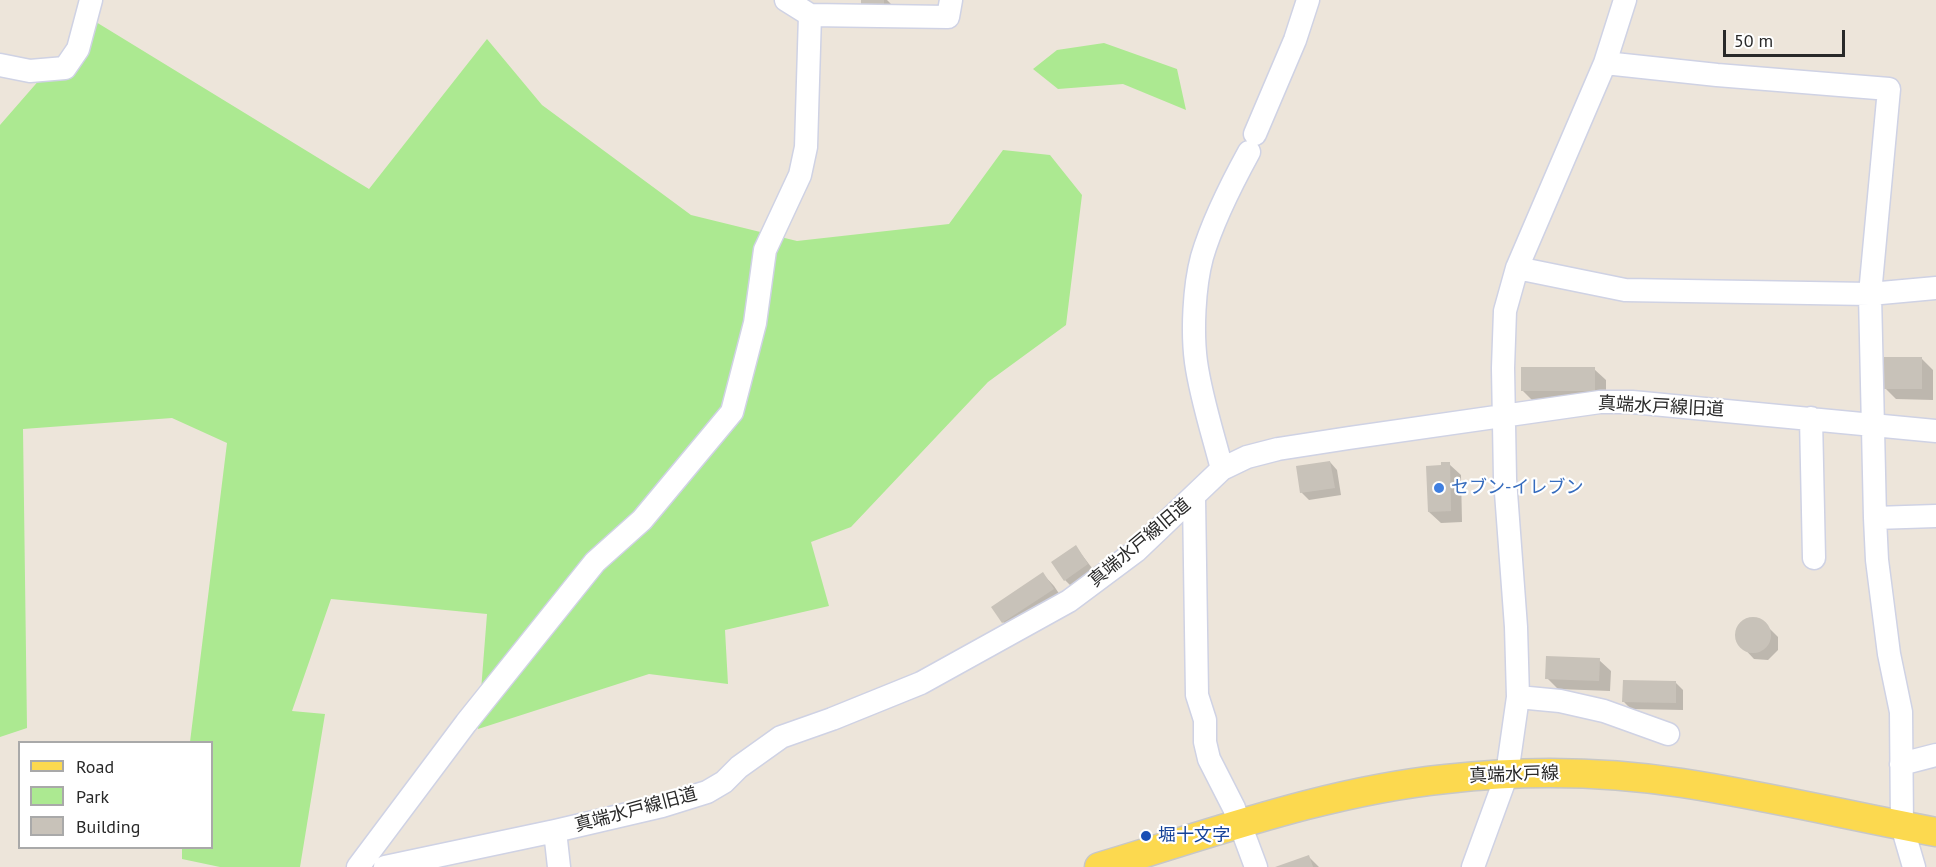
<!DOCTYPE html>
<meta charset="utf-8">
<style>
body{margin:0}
#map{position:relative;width:1936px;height:867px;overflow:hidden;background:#ede5da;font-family:"PT Sans",sans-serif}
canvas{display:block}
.legend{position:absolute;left:18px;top:741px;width:195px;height:108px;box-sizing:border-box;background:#fff;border:2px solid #a9a9a9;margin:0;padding:8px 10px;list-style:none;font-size:18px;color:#292929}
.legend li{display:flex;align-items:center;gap:12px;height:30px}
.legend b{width:30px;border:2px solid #a9a9a9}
.scale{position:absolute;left:1723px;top:30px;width:122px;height:27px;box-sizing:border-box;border:3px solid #292929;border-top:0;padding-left:8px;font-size:18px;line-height:21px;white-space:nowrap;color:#292929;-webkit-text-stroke:4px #fff;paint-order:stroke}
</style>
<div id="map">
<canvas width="1936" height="867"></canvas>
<ul class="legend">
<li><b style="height:8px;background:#fcd94f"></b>Road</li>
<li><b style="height:16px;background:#ace991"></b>Park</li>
<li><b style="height:16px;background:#c8c2b9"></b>Building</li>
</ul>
<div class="scale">50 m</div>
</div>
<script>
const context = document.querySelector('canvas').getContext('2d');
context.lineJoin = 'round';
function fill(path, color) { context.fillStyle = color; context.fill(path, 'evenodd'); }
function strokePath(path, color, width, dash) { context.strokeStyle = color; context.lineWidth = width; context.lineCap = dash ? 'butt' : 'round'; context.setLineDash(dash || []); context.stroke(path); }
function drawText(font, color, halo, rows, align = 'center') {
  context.font = font + ' "PT Sans","Noto Sans JP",sans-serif'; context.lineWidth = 4.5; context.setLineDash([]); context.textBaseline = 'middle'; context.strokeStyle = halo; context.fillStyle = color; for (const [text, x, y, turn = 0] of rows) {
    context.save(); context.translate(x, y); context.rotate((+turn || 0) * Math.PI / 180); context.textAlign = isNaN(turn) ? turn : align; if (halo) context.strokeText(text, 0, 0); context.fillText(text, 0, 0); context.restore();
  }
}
fill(new Path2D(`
 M96,22L369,189L487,39L542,105L691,215L797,241L949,224L1003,150L1050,155L1082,195L1066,325L988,382L851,527L811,542L829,606L725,630L728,684L649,674L478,729L487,614L331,599L292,711L325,714L300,867H220L182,859V848H212V742H190L227,443L172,418L23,429L27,728L0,737V125L41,78Z
 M1104,43L1177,69L1186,110L1123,84L1058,89L1033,69L1057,50Z`), '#ace991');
fill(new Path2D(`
 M862,0H887L891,4V18Z
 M1922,359L1933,370V400L1896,399L1885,388Z
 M1594,369L1606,380V402H1534L1522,390Z
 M1330,462L1337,470L1341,495L1309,500L1301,492Z
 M1449,464L1461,475L1462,522L1441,523L1429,512L1443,467Z
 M1076,547L1095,572L1072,587L1065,580Z
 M1043,574L1054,586L1064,601L1014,633L1003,622Z
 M1747,619H1760L1778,637V650L1768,660L1754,659L1737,641V628Z
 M1599,660L1611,671L1610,691L1558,689L1547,678Z
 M1675,682L1683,690V710L1631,709L1624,702Z
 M1308,856L1319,867H1278Z`), '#0003');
fill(new Path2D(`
 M861,0H884V11H861Z
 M1884,357H1922V389H1883Z
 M1521,367H1595V391H1521Z
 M1330,461L1335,488L1300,493L1296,466Z
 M1441,462H1450L1451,511L1428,512L1426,466L1441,465Z
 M1076,545L1088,564L1064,581L1051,562Z
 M1043,572L1054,589L1002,623L991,607Z
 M1735 635a18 18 0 1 1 36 0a18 18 0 1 1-36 0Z
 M1546,656L1600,658L1599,681L1545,679Z
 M1623,680L1676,681V703L1622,702Z
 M1309,855L1313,867H1275Z`), '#c8c2b9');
const minor = new Path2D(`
 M786,0L810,15L948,17L951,0
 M1605,63L1717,75L1889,89L1870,294L1875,518L1877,560L1889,654L1901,712L1902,826L1914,867
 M0,65L30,71L65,68L78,49L91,0
 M1255,134L1295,40L1308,0
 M1517,268L1625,290L1870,294L1936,288
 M1811,418L1814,558
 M1222,469C1213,434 1201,398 1196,362C1192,332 1194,287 1202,257C1212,223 1232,183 1249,152
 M1194,498L1197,695L1205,720V742L1209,759L1234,808L1256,867
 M1875,518L1936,516
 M1518,697L1560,701L1604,711L1668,734
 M1901,764L1936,755
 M555,831L559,867
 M358,867L466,723L595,562L642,520L732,412L755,323L765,250L800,175L806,147L810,15
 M385,867L555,831L662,806L707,792L724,782L739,767L781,737L832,719L921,683L1069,601L1136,551L1222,469L1247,457L1278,449L1349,438L1600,402H1632L1936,431
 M1473,867L1507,774L1518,697L1516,627L1505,479L1503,368L1505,311L1517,268L1605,63L1625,0`);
const major = new Path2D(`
 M1099,867C1213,833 1327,791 1446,779C1524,770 1604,771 1682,783C1767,796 1851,816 1936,832`);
strokePath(minor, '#cfd2e4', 25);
strokePath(major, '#c7c7c7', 31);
strokePath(minor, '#fff', 22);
strokePath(major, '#fcd94f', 28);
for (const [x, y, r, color] of [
 [1439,488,6,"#3f7fe0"],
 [1146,836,6,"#1a4fb4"]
]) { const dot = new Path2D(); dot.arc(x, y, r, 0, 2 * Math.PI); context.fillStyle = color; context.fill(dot); strokePath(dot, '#fff', 2); }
drawText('18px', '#292929', '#fff', [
 ["真端水戸線旧道",1661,407,3],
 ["真端水戸線旧道",1140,543,-40],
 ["真端水戸線",1514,775,-2],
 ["真端水戸線旧道",636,810,-15]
]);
drawText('18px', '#366cbe', '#fff', [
 ["セブン-イレブン",1451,488]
], 'left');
drawText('18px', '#164399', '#fff', [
 ["堀十文字",1158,836]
], 'left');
</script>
